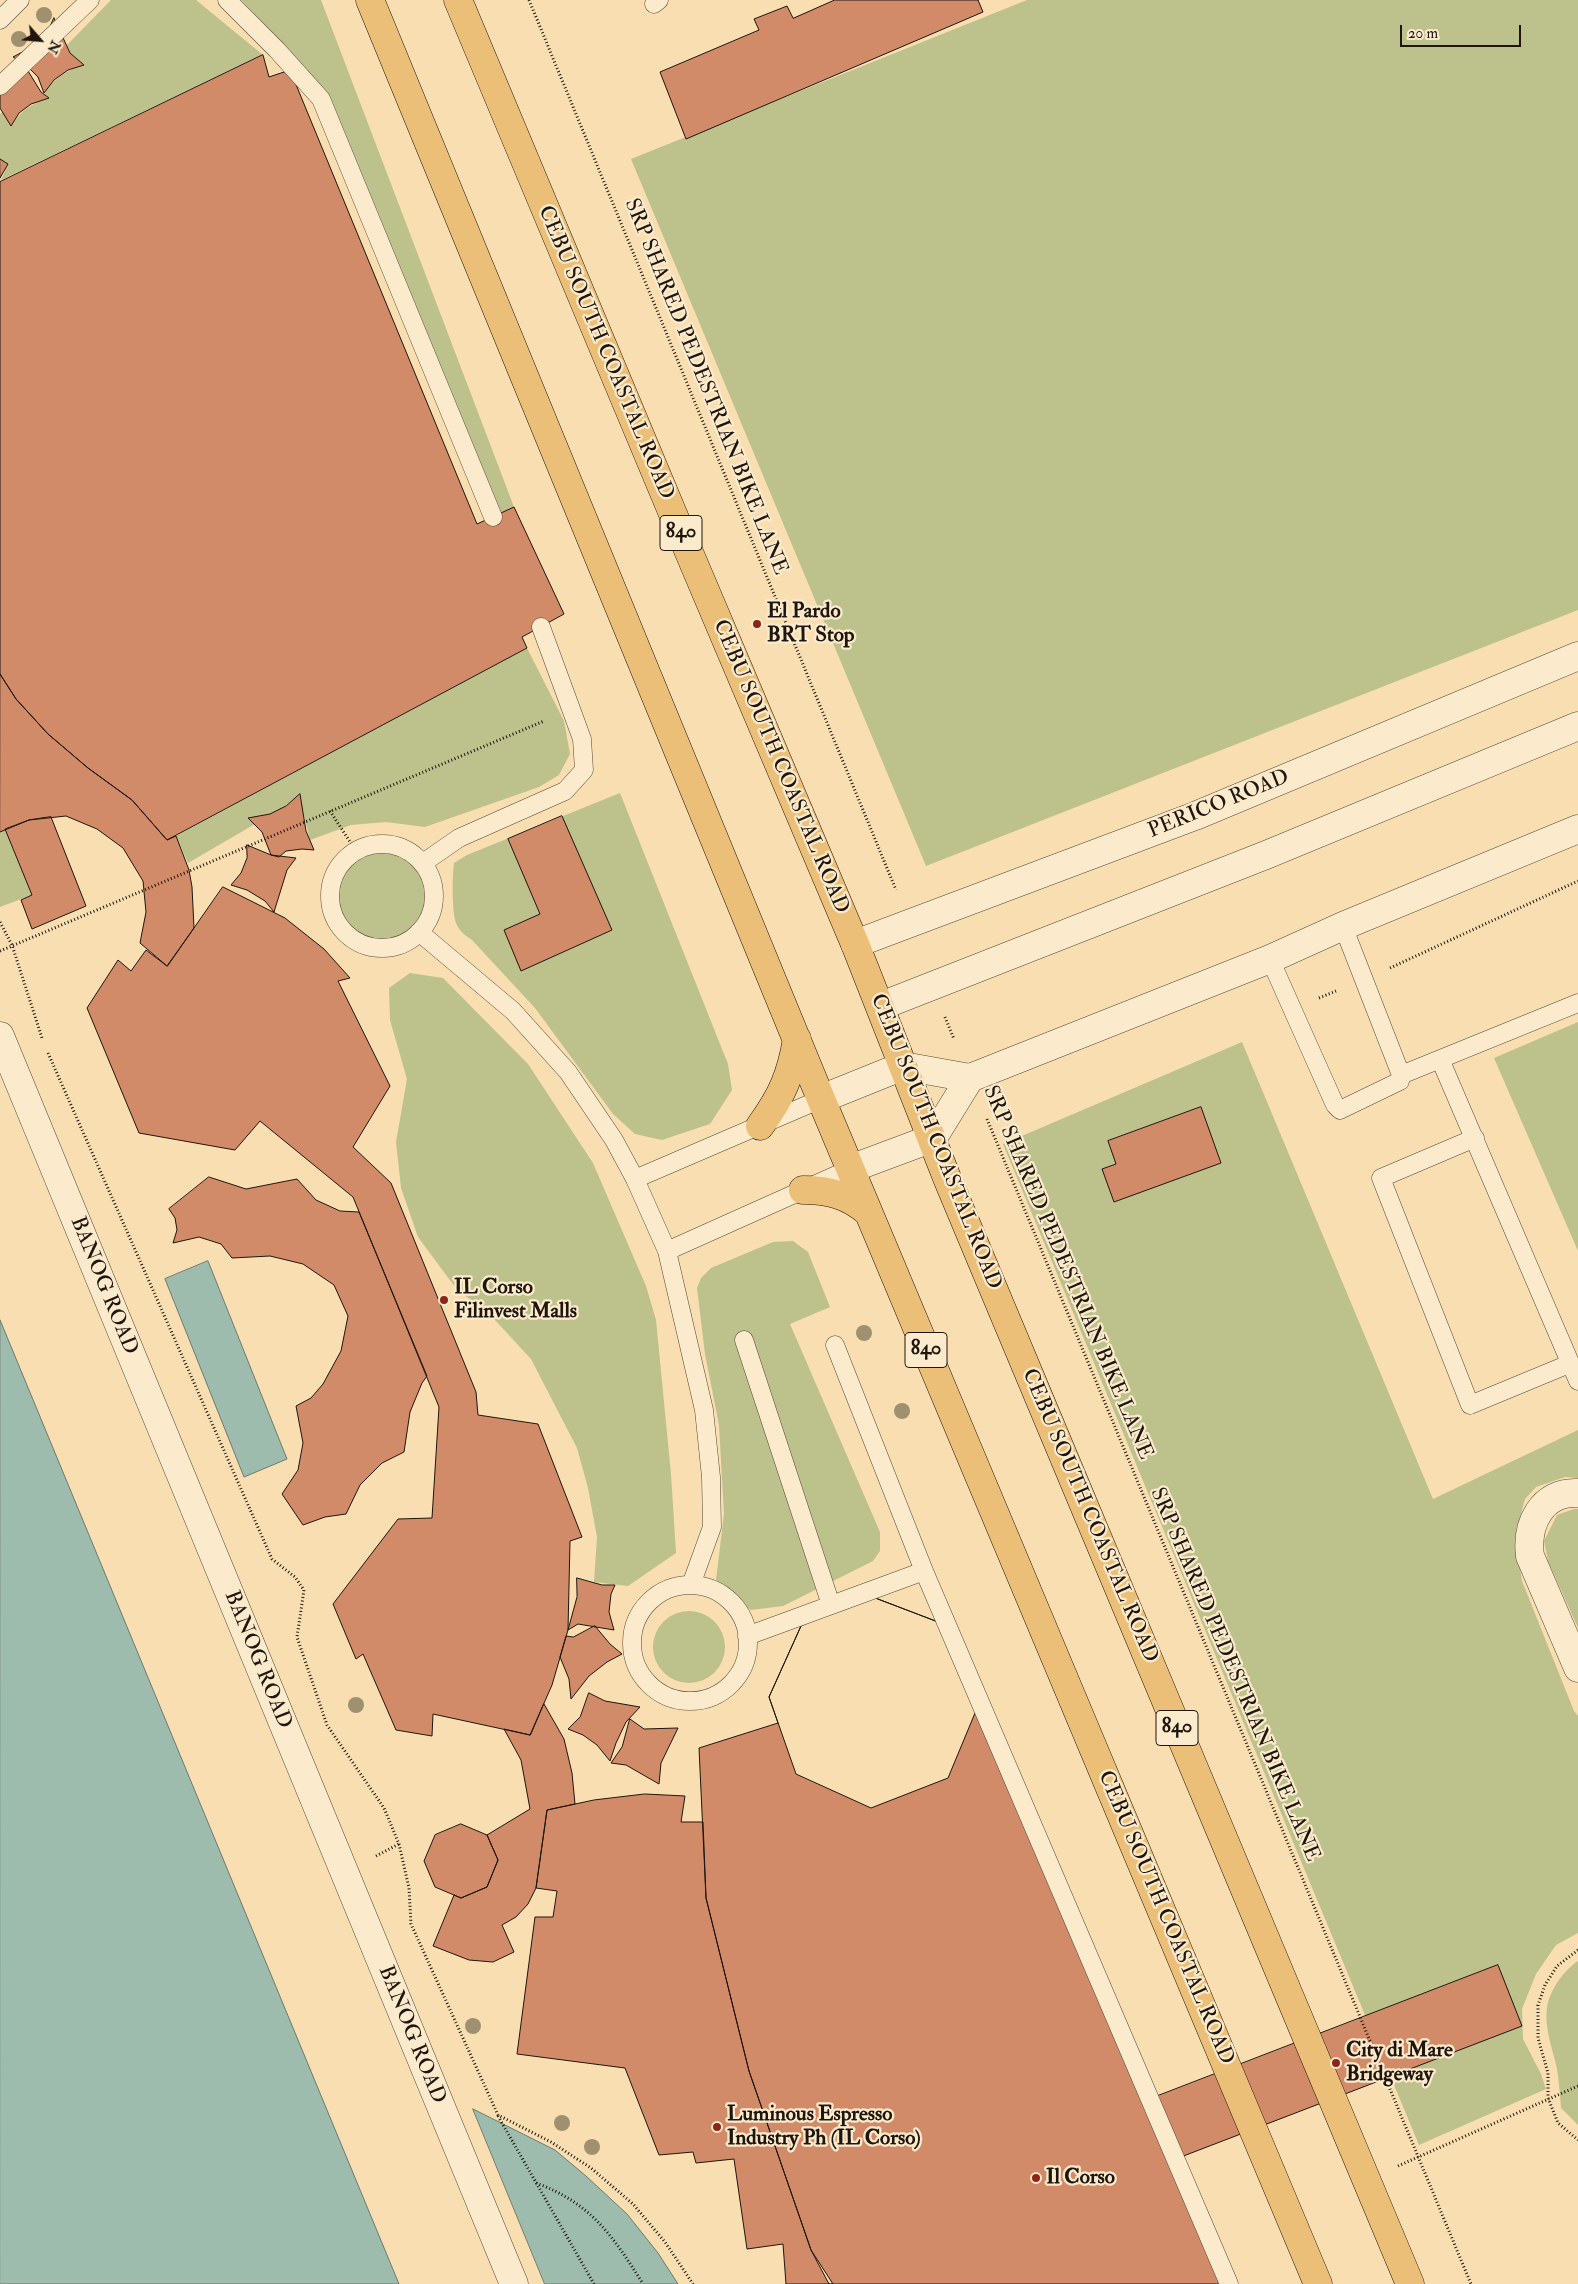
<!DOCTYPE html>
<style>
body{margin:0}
#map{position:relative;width:1578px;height:2284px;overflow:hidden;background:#f9deb1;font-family:"IM FELL Double Pica",serif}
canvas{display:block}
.north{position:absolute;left:15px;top:15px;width:50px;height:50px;-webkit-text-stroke:4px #fbeacc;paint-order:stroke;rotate:117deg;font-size:14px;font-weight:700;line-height:20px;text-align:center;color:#1e150d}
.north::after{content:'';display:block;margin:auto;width:18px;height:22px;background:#1e150d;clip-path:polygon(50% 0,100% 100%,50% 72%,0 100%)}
.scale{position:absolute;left:1400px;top:25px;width:121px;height:22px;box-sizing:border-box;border:2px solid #1e150d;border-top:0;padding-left:6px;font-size:15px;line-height:18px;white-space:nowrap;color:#1e150d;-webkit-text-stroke:4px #fbeacc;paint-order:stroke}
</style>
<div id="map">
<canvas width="1578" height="2284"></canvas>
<div class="north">N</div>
<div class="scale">20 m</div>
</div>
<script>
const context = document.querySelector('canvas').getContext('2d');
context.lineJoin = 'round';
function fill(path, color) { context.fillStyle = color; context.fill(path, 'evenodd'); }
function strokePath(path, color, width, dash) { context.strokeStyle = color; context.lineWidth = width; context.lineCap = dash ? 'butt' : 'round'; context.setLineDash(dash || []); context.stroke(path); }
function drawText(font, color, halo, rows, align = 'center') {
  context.font = font + ' "IM FELL Double Pica",serif'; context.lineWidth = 4.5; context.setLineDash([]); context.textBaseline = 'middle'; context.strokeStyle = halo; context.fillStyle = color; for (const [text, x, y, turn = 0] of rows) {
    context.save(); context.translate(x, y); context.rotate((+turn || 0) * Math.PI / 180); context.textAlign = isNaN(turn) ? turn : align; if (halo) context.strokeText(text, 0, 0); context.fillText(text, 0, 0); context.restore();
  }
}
fill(new Path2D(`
 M111,0H196L263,55L1,180L8,164L0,159V114L4,111L11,126C21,110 31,104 49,98L44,93C55,78 66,71 83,65L70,53L67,45Z
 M241,0H321L514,507L496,516L327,94L291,52Z
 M1027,0H1578V610L926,866L631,159Z
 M527,648L564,721L570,754L559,775L539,787L425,827L386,822L351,825L310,840L299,795L286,806L188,863L176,836Z
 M620,793L728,1064L732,1090L710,1124L662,1140L635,1134L613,1114L535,1008L472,940C466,936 459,931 456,923C452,912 452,876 454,863L467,855Z
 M5,829L32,895L0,907V832Z
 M330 896a52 52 0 1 1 104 0a52 52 0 1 1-104 0Z
 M410,973L443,978L528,1064L593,1163L646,1286L656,1320L671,1474L676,1553L628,1586L594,1582L597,1537L588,1488L577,1448L531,1359L494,1319L455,1287L418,1237L401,1188L396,1142L407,1079L390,1020L389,988Z
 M1578,1022V1251L1494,1058Z
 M1242,1042L1433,1499L1578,1430V1478L1565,1477L1536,1487L1525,1499L1515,1537L1522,1581L1574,1711L1578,1716V1933L1556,1945L1536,1974L1522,2009L1523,2039L1541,2074L1546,2089L1419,2145L1003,1144Z
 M793,1241L808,1252L830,1307L790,1324L880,1532V1551L873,1561L783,1606L751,1610L730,1596L716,1580L724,1514L719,1425L705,1354L697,1288L701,1278L711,1268L773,1242Z
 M1574,1509H1578V1628L1548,1561L1544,1541L1557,1515Z
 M653 1647a36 36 0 1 1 72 0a36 36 0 1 1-72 0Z
 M1578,1961V2125L1561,2108C1560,2095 1559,2082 1557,2069C1553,2050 1544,2028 1547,2008C1549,1991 1564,1970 1578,1961Z`), '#bdc18c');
const water = new Path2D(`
 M208,1261L287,1459L244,1477L165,1279Z
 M0,1320L399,2284H0Z
 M473,2109L555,2150L586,2176L627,2214L658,2253L678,2284H545Z`);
fill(water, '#9ebcad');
strokePath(water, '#6b796d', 1);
const building = new Path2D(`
 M835,0H978L983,12L686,139L660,72L759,30L754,19L787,6L793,18Z
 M54,18L70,53L84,65L68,70L54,80L44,93L38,77L25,64L13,57L30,48L48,31Z
 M263,55L269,77L290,70L477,524L514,507L564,614L522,637L527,648L167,840L132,800L88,768L48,734L16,699L0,674V182Z
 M28,71L41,92L49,98L31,104L19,113L11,126L0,108V79Z
 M0,159L8,164L0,178Z
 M0,674L16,699L48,734L88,768L132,800L167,840L176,836L189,870L192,887L194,928L167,966L140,943L146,912L143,881L123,848L97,829L66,816L29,820L0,832Z
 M300,794L306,831L314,850L302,849L286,851L279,857L271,855L262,832L248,818L270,814L286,806Z
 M562,816L612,930L521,971L504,930L540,914L508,839Z
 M51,817L86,906L32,929L21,900L32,895L5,829L29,820Z
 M247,845L271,855L296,858L287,870L274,912L265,901L247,890L231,885L241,873L247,858Z
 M223,887L285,918L324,949L350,978L338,981L390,1086L353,1147L391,1183L476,1392L478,1415L538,1424L582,1537L570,1541L568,1630L552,1685L530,1735L433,1714L432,1736L396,1730L363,1654L356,1659L333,1604L398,1519L432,1518L439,1407L353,1197L260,1121L235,1150L139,1133L87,1008L118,960L131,971L146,950L167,966Z
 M1201,1107L1221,1163L1114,1202L1102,1169L1116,1164L1108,1141Z
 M209,1177L246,1189L297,1179L316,1200L340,1211L359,1212L427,1376L422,1383L410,1412L404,1452L382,1463L360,1485L346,1514L325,1517L303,1525L282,1494L298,1470L303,1443L296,1406L311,1398L323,1384L341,1351L348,1316L334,1285L303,1264L270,1256L232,1258L221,1244L199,1237L173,1243L177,1230L175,1218L169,1209Z
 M577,1578L602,1585H615L611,1594L609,1612L614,1630L578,1624L568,1630L577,1597Z
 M870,1596L946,1625L980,1701L948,1778L871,1808L796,1774L769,1697L801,1626Z
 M870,1596L946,1625L1224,2284H829L811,2250L749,2071L706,1898L699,1748L778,1723L769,1697L801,1626Z
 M595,1626L610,1644L622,1654L607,1662L589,1676L571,1699L569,1679L560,1657L566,1636L573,1637Z
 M589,1693L605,1701L640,1707L626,1722L616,1743L610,1761L597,1745L583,1735L568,1729L580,1717Z
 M544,1704L564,1739L572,1773L575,1804L547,1810L536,1888L528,1904L516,1917L502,1925L514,1952L493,1962L469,1960L433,1946L454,1895L461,1898L487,1887L498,1860L487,1835L530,1809L521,1760L504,1729L530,1735Z
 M630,1719L644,1729L678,1728L661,1763L659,1784L626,1765L611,1763L622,1747Z
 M645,1794L685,1796L681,1822H703L706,1898L749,2071L811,2250L833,2284H786L783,2244L747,2249L734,2159L696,2163L693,2152L659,2155L625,2068L517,2054L535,1917H553L557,1891L536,1888L547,1810L594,1800Z
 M461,1824L487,1835L498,1860L487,1887L461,1898L435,1887L424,1861L435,1835Z
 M1498,1965L1522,2026L1173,2160L1150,2099Z`);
fill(building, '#d28b68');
strokePath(building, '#1e150d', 1);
const lane = new Path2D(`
 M227,0L277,50L321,99L493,517
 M654,4L659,0
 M0,20L20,0
 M0,86L90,0
 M330 896a52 52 0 1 1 104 0a52 52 0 1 1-104 0Z
 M423,863L459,838L565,791L584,770L582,739L541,627
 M419,932L513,1011L568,1072L614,1140L635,1179L667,1251L704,1410L711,1477L712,1527L691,1585
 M1270,959L1335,1105L1340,1110L1400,1081L1401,1075L1343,926
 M1440,1059L1578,1381
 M1401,1075L1578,1003
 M1475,1138L1381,1178L1470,1405L1569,1364
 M635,1179L821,1099
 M667,1251L850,1169
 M744,1340L831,1605
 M835,1345L924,1571L1229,2284
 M632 1643a58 58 0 1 1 116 0a58 58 0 1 1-116 0Z
 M747,1636L924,1571`);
const street = new Path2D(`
 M855,944L1195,816L1578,656
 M881,1006L1266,855L1578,726
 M0,1036L514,2284
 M970,1078L1270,959L1343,926L1578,829
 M821,1099L903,1066L970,1078
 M850,1169L933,1138L970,1078
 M1578,1493C1541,1491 1526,1525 1530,1556L1578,1668`);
const highway = new Path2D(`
 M370,0L821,1099L1318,2284
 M458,0L691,557L855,944L947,1178L1410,2284
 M760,1126C782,1096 791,1075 797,1039
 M803,1190C829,1190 848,1195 868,1212`);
strokePath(lane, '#554736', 19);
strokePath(street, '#554736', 29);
strokePath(highway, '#1e150d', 29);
strokePath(new Path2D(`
 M529,0L896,890
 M330,811L356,851
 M0,922L12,945L42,1038
 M0,951L544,721
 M1390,968L1578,881
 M1319,998L1336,991
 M945,1017L954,1039
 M48,1053L272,1559L295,1577L304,1590L297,1637L327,1725L384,1808L399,1844L409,1888L411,1924L498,2115L551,2142L591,2168L633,2204L665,2242L693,2284
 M987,1119L1471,2284
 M376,1856L399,1844
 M1578,1950L1557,1966L1545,1985L1538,2005V2038L1548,2073V2098L1558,2123L1578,2140
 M498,2116L594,2284
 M1398,2166L1578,2086
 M536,2183C591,2203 613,2236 643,2284`), '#1e150d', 3, [1, 2.5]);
strokePath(lane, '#fbeacc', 18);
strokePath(street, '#fbeacc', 28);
strokePath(highway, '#ecbf78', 28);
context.fillStyle = '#9f906f';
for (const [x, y] of [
 [44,15],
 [19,39],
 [864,1333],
 [902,1411],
 [356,1705],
 [473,2026],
 [562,2123],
 [592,2147]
]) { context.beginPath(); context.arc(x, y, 8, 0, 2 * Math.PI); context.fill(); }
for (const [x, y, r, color] of [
 [757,624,5,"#8f2418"],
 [444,1300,5,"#8f2418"],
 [1336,2063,5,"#8f2418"],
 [717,2127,5,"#8f2418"],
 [1036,2178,5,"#8f2418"]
]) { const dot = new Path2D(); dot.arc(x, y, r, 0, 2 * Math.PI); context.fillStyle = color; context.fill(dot); strokePath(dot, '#fbeacc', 2); }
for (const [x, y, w] of [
 [681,533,42],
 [926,1350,42],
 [1177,1728,42]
]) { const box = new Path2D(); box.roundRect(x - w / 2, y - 17.5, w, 35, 4); context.fillStyle = '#fbeacc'; context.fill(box); strokePath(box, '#1e150d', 1); }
drawText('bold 20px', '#1e150d', null, [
 ["840",681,533],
 ["840",926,1350],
 ["840",1177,1728]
]);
drawText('21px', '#1e150d', '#fbeacc', [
 ["CEBU SOUTH COASTAL ROAD",605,353,67],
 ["SRP SHARED PEDESTRIAN BIKE LANE",705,387,68],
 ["CEBU SOUTH COASTAL ROAD",780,767,67],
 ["PERICO ROAD",1219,805,-22],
 ["CEBU SOUTH COASTAL ROAD",935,1142,68],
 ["SRP SHARED PEDESTRIAN BIKE LANE",1067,1273,67],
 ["BANOG ROAD",103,1286,68],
 ["CEBU SOUTH COASTAL ROAD",1089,1516,67],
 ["BANOG ROAD",257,1660,68],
 ["SRP SHARED PEDESTRIAN BIKE LANE",1234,1675,67],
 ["CEBU SOUTH COASTAL ROAD",1165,1918,67],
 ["BANOG ROAD",411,2035,68]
]);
drawText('bold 21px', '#1e150d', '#fbeacc', [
 ["El Pardo",767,612],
 ["BRT Stop",767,636],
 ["IL Corso",454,1288],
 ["Filinvest Malls",454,1312],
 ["City di Mare",1346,2051],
 ["Bridgeway",1346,2075],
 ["Luminous Espresso",727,2115],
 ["Industry Ph (IL Corso)",727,2139],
 ["Il Corso",1046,2178]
], 'left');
</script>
